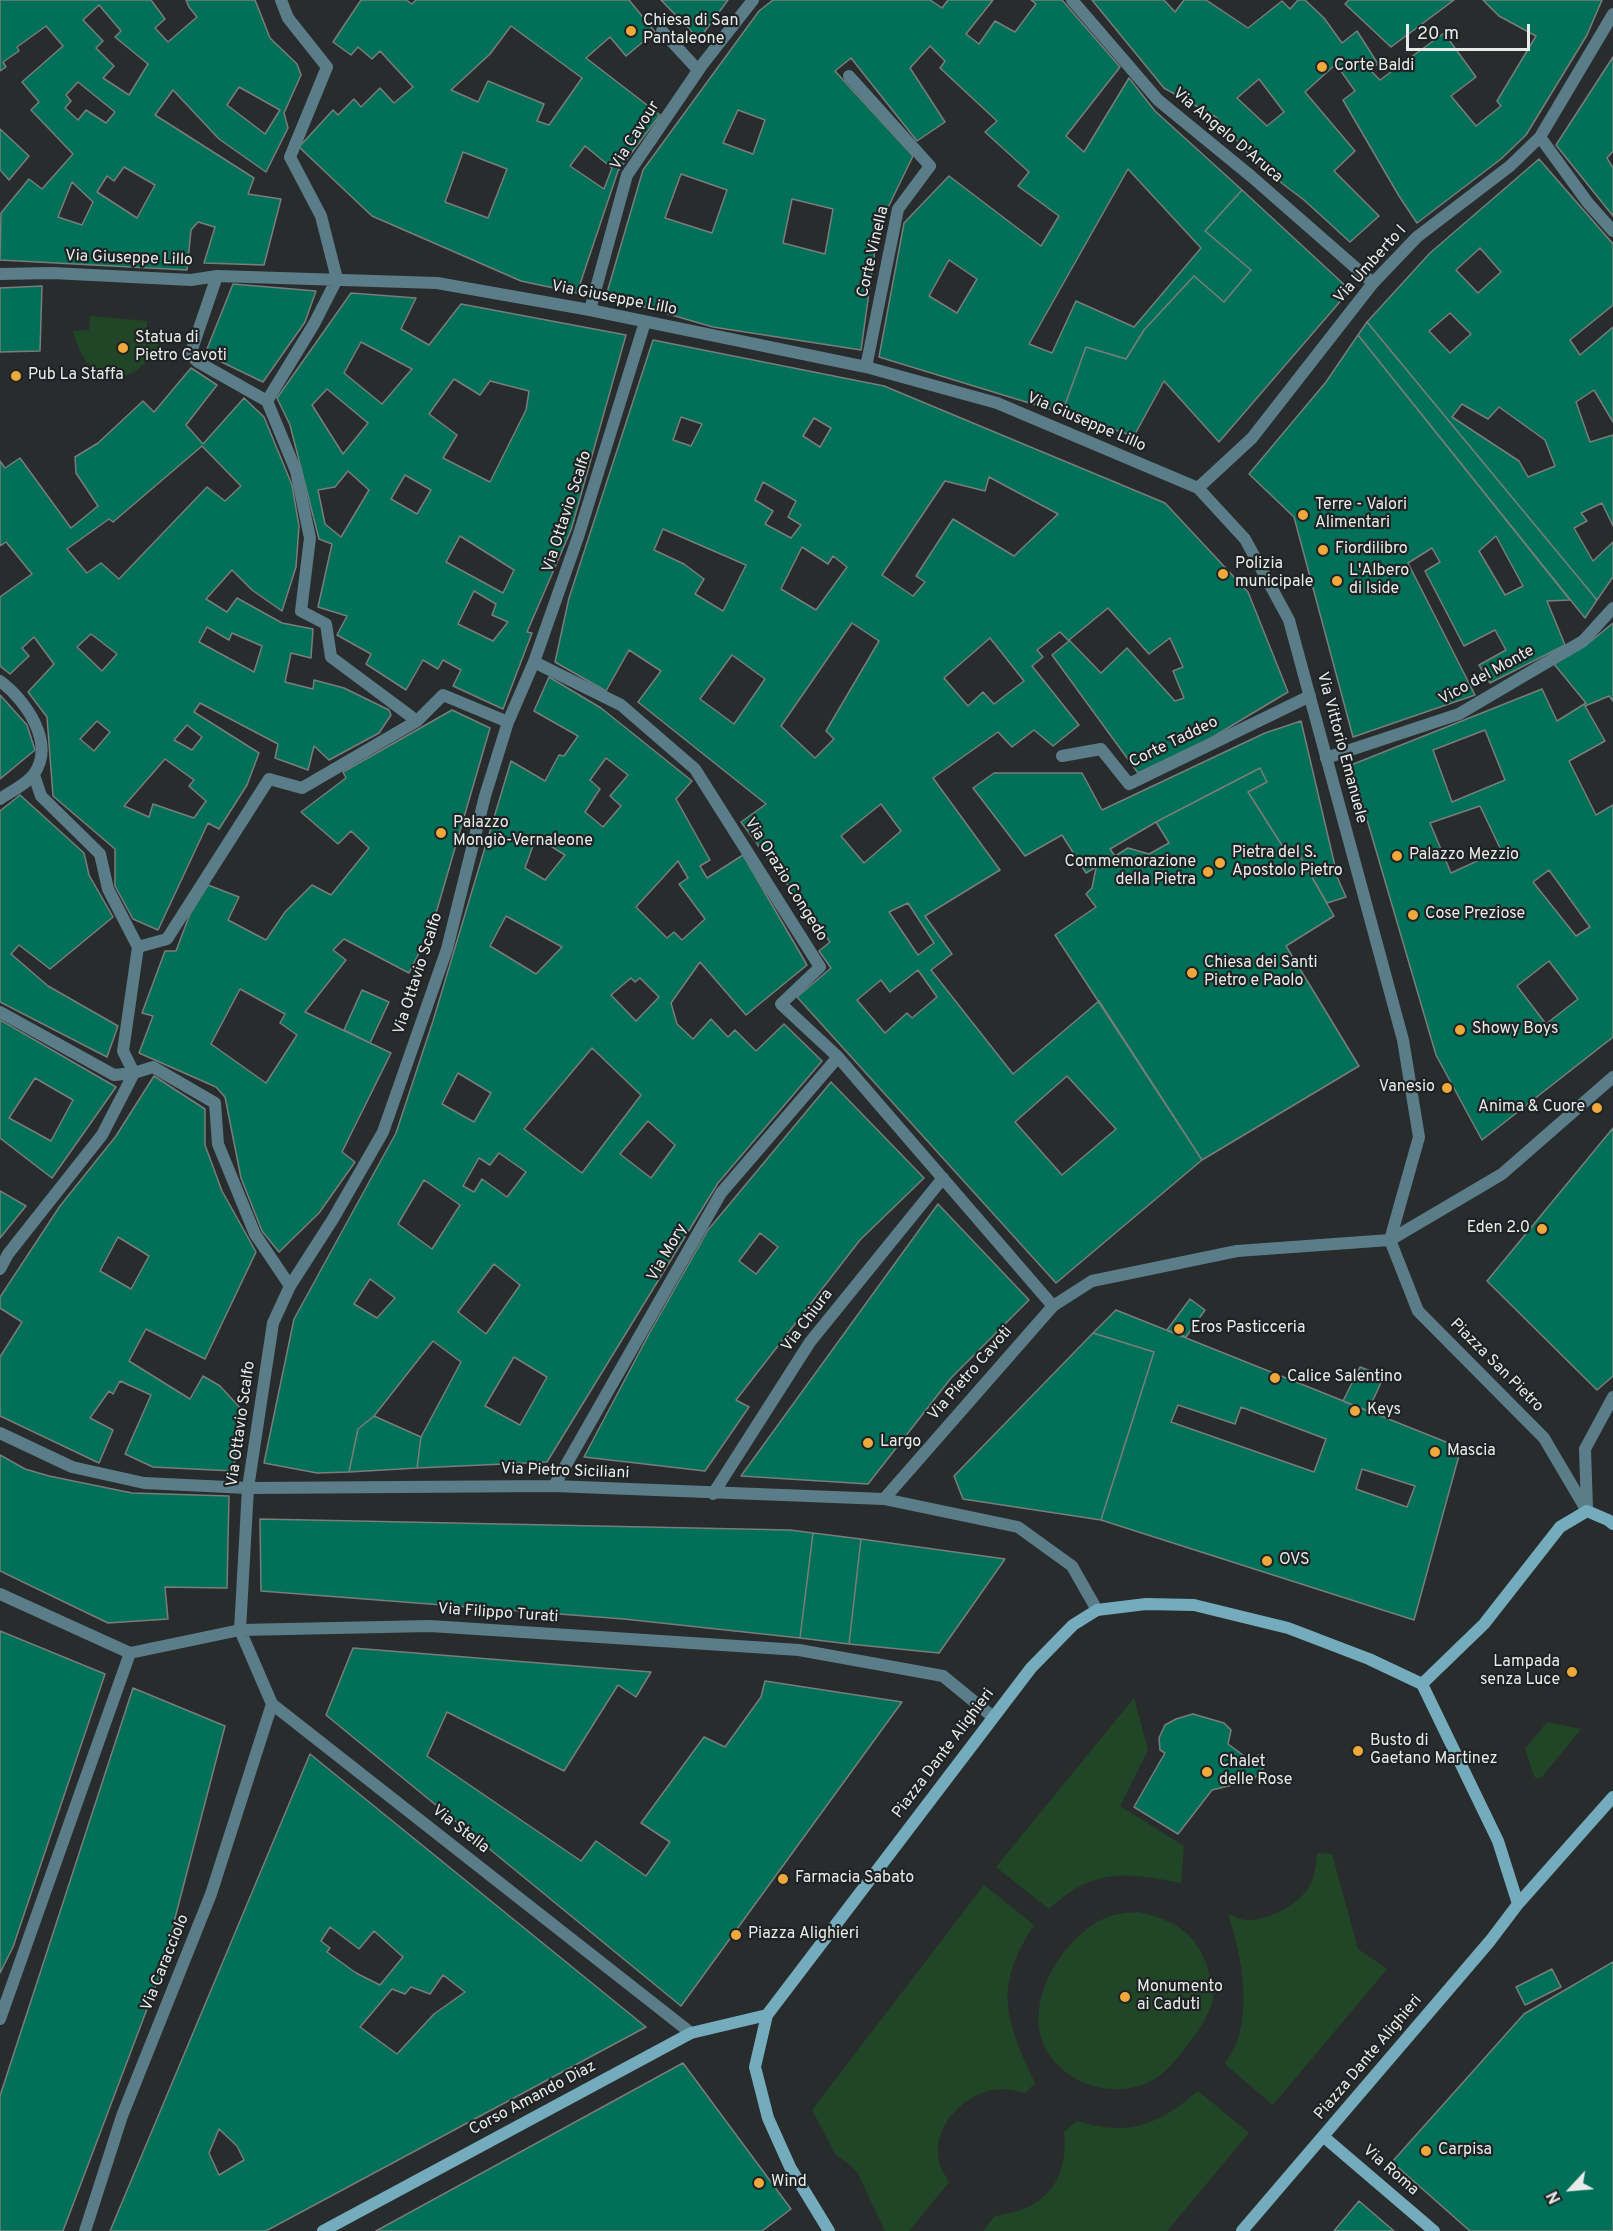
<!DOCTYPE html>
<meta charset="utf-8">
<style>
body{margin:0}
#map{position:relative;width:1613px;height:2231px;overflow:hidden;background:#292c2c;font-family:Overpass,sans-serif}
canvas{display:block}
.north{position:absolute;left:1541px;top:2159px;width:60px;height:60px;-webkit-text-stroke:4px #1f2323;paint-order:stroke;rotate:244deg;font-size:16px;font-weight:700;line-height:24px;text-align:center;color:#e9ebeb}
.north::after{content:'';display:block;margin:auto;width:21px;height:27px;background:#e9ebeb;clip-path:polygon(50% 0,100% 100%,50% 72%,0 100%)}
.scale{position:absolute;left:1406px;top:24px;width:124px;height:27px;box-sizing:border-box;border:3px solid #e9ebeb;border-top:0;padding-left:8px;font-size:18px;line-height:21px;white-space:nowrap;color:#e9ebeb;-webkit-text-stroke:4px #1f2323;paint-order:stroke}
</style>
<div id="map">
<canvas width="1613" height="2231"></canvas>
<div class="north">N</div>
<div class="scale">20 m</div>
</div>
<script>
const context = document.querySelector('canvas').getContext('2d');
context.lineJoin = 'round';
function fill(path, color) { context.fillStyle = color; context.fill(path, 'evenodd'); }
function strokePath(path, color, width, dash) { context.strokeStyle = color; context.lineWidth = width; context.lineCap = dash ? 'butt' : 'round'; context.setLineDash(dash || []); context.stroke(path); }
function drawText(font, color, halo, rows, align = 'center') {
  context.font = font + ' Overpass,sans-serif'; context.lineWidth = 4.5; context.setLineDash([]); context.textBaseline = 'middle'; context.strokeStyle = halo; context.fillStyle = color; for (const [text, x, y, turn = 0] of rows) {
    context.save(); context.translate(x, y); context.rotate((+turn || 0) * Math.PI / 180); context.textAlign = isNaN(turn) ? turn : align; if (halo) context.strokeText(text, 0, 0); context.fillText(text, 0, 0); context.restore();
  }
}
fill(new Path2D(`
 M90,316L147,321V332L163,337C137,390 89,394 73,331L89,330Z
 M1134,1698L1148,1750L1120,1806L1184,1846L1181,1883C1124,1872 1094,1868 1049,1909L996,1867Z
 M1547,1722L1581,1729L1542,1777L1537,1779L1534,1776L1525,1749Z
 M1317,1853L1332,1854L1358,1949L1387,1969L1273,2105L1225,2064C1229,2056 1235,2048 1238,2039C1250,1999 1241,1953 1228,1914C1234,1916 1240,1920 1246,1920C1268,1921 1300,1905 1310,1885C1315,1875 1316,1865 1317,1853Z
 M984,1885L1034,1925C993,1988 1005,2019 1035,2083L1025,2093C1014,2090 1003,2088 992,2090C960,2097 932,2128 939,2161C940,2169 946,2176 949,2182L909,2231H885L858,2174L849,2164L836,2155L812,2110Z
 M1138,1912C1175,1920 1199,1934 1209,1973C1211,1981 1214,1991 1213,1999C1209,2016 1199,2030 1189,2043C1178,2057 1167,2073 1151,2081C1121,2097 1082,2089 1059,2066C1013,2023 1053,1947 1099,1921C1111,1914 1124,1913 1138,1912Z
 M1198,2091L1249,2133L1167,2231H983L995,2216C1044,2210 1069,2182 1064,2132L1077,2121C1129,2137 1158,2125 1198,2091Z`), '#214627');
const building = new Path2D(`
 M0,0H151L165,19L155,28L168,42L197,17L189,7L186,0H255L270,38L297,64L301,75L284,113L288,128L266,172L219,139L173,90L155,115L254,178L248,194L281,199L264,265L204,263L215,227L198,222L191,230L187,270L0,260L1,213L29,179L42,189L73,154L31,110L39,102L22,82L63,46L46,26L17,47L19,51L3,62L6,67L0,71ZM99,5L121,31L115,37L148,64L129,95L103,78L114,66L96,48L103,41L83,20ZM78,82L115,112L106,123L86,110L78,120L65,108L71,101L66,95ZM239,87L280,110L265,134L227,105ZM124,167L155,185L137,218L97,192L107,176L114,181ZM72,182L93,202L82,225L58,217Z
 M361,0H406L412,4L416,0H629L655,32L626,56L610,37L586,58L660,115L618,171L577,293L521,281L372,216L299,147L333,110L338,115L354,99L361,107L380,88L394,103L413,87L380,51L372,59L358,47L351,55L333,42ZM511,26L582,78L549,125L537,121L544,104L488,81L478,102L451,90L490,54ZM585,146L612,168L604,189L570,166ZM463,152L507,169L488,218L445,202Z
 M661,0H728L699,39Z
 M773,0H930L942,8L948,0H993L966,34L979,44L995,21L1015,32L1036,4L1031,0H1062L1120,67L1066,136L1084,152L1129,78L1155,111L1242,190L1205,231L1251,270L1224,302L1194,276L1144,330L1126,359L1086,347L1062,413L879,357L904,223L949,176L1041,246L1059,216L1018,186L1029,172L985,132L997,121L940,68L945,61L930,46L910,68L945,122L917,141L851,58L835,71L913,156L878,228L861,350L713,327L606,296L643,170L759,11ZM738,110L765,120L753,154L723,143ZM1128,169L1201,248L1134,327L1076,301L1052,353L1029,344ZM681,174L727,190L712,233L665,218ZM792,199L833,209L825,254L783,243ZM949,260L977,279L957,313L929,296Z
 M1092,0H1164L1175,12L1184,0H1206L1248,28L1282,1L1290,9L1298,0H1305L1324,18L1342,43L1357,31L1378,64L1370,70L1380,80L1444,33L1476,77L1451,96L1476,126L1501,106L1497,101L1536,36L1499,16L1483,0H1602L1587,35L1526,135L1501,159L1417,223L1399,196L1343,100L1355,91L1336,64L1305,92L1355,151L1334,171L1379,216L1350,242L1304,200L1259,166L1216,117L1164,88ZM1259,79L1284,112L1267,126L1237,98Z
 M1349,0H1454L1391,47L1345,4Z
 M1613,57V151L1607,158L1613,168V216L1556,145Z
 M0,129L29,156L9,180L0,170Z
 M1539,159L1613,244V305L1570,340L1580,355L1613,327V422L1594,390L1576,402L1590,442L1613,435V526L1602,503L1581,513L1587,521L1574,528L1593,561L1613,542V577L1597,600L1367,322L1430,253ZM1480,248L1501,272L1478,293L1456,270ZM1450,313L1471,334L1450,353L1429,331ZM1462,404L1488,419L1499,407L1545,440L1555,466L1528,477L1519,461L1452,417Z
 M1242,190L1350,290L1219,442L1164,381L1134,436L1062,413L1086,347L1126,359L1144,330L1194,276L1224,302L1251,270L1205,231Z
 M233,284L316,291L305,322L263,382L205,354Z
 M42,286L40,351L0,352V288Z
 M351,293L416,298L401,329L429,345L461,304L626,335L571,530L527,632L532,633L503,709L453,686L461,670L443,660L438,669L423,660L406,690L366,664L371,654L337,635L347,616L318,607L332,544L319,539L290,425L277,398ZM361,342L412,369L382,404L344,373ZM454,379L480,395L490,381L529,391L526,410L490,482L443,458L457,435L429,414ZM327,389L368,423L343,454L312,405ZM348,471L369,490L341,537L325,524L318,490L335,487ZM405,475L431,490L417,514L391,499ZM460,536L514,570L503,593L446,562ZM474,591L496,604L492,615L508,622L493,641L458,624Z
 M1367,322L1597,600L1585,618L1358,335Z
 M1358,335L1570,600L1547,601L1565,645L1490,683L1479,665L1506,650L1495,630L1464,646L1425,571L1440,562L1432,548L1408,563L1475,695L1353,737L1294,517L1249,474L1326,382ZM1496,536L1523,586L1505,595L1479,551Z
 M653,340L884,386L1165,503L1248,592L1288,692L1211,738L1138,773L1052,655L1069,641L1060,632L1037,650L1043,657L1032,666L1079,725L1053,746L1034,730L1012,747L998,732L933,778L1000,870L925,916L952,954L931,970L1013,1074L1099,1001L1202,1160L1056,1283L797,997L831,968L819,951L830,942L741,822L766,804L638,702L661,671L629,650L606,691L555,662L569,598ZM681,417L702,424L691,446L673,440ZM814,418L831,428L820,447L803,436ZM989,477L1058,514L1014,556L953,519L916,576L925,582L913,596L882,575L945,481L985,491ZM763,482L796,501L788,517L801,525L791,538L765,524L773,511L755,500ZM663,529L746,565L723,611L695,594L704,579L684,564L654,550ZM802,547L828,564L833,556L847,567L816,610L781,589ZM1108,608L1149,654L1170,638L1183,667L1173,671L1184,698L1175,701L1127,648L1101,673L1069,640ZM852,623L879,641L826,731L834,739L815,758L781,726ZM990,638L1024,681L994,704L983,692L968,706L944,678ZM732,655L765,679L734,724L700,699ZM881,804L901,831L864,863L841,836ZM908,903L934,943L918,955L889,912ZM918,970L937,997L912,1018L907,1013L885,1033L857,1000L881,980L890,992ZM1067,1076L1116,1129L1062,1175L1015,1122Z
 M191,368L217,385L186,425L203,444L244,398L264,417L292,485L299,526L296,567L282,611L252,590L232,570L206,599L227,612L237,598L282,623L313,629L311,658L291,653L285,682L313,689L314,680L344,688L389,710L391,715L379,733L329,760L314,746L308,770L275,758L278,744L200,703L194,712L259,753L247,785L219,829L208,823L158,930L133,919L115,886V849L53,796L47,717L28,692L54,664L34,637L22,648L29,656L10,674L0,666V597L32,574L6,542L0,546V461L5,468L20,458L71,528L98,506L76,473L75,457L98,443L143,401L154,412ZM202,446L241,486L225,501L207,487L119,579L101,563L87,573L67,549L109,519L113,522ZM207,627L229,640L232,633L262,646L254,672L199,642ZM91,634L117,654L102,671L77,647ZM97,721L110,732L94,751L80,739ZM187,725L202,737L192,750L174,740ZM165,759L194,780L189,786L206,801L194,818L153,804L149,817L124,806Z
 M1613,623V701L1609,696L1585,706L1605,741L1569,761L1596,815L1613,805V1037L1482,1140L1436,1055L1351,765L1542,689L1557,721L1586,703L1554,664L1585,646ZM1485,730L1505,780L1452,802L1433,750ZM1480,806L1501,850L1451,873L1430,823ZM1549,870L1590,927L1576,936L1533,882ZM1549,961L1578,999L1546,1024L1517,986Z
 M549,677L601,708L692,781L676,799L710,860L700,866L707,878L743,855L807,965L746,1015L700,962L671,1003L677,1024L693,1039L711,1019L728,1037L735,1030L756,1051L784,1024L822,1061L718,1183L547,1462L417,1468L421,1437L461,1362L433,1341L374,1416L358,1429L349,1472L317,1473L264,1463L294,1319L396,1133L433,1021L511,761L545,781L559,755L564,756L578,736L534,711ZM606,758L628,775L610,796L621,806L603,827L585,812L600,789L590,780ZM536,837L565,855L545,880L525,868ZM678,861L688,878L679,884L705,919L682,940L674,932L667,938L636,907ZM506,916L562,947L536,974L490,946ZM631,978L635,982L640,978L659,997L636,1021L611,995ZM592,1048L641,1095L582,1173L524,1129ZM458,1073L491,1093L474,1122L442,1104ZM648,1121L675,1145L651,1178L620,1154ZM499,1153L526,1172L507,1197L482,1179L474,1192L463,1186L479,1158L490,1165ZM424,1180L460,1205L432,1249L398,1224ZM494,1264L520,1285L486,1334L458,1312ZM370,1279L395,1298L377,1318L354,1304ZM514,1357L547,1377L520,1425L485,1406Z
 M0,695L27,725L35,750L0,779Z
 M452,710L490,728L432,927L409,973L344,939L333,950L346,960L305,1012L391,1053L342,1152L355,1162L319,1213L279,1252L262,1231L241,1178L225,1097L216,1087L139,1053L153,1016L142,1013L165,951H176L190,914L208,885L239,897L228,920L266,940L285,912L312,885L331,895L369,848L351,831L338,844L301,812L346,778L343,772ZM240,989L285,1014L280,1023L297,1035L266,1083L211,1044Z
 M1301,721L1338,879L1346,897L1327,903L1298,853L1290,858L1248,792L1267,782L1260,768L1156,822L1110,849L1115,856L1086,873L1062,835L1025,856L973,788L994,773H1082L1102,810L1265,733Z
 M1260,768L1267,782L1248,792L1290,858L1298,853L1334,916L1286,946L1359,1066L1202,1160L1055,935L1096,907L1086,894L1092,888L1096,868L1128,848L1149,854L1169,843L1156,822Z
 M20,795L84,853L89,875L113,917L50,969L19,945L11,954L48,986L118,1026L107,1057L0,1002V811Z
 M362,990L389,1002L370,1043L344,1030Z
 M0,1020L116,1087L52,1178L0,1138ZM35,1078L73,1100L51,1141L9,1118Z
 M154,1076L205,1109V1145L222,1191L256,1252L205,1359L146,1329L129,1361L190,1399L203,1376L220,1386L243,1411L233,1471L153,1467L125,1454L151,1395L120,1381L113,1394L109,1391L90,1418L113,1430L99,1463L0,1416V1357L22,1322L0,1308V1297L60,1206L116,1136ZM118,1237L149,1256L131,1289L100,1271Z
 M831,1082L924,1178L860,1240L736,1400L749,1407L705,1471L584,1457L649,1334L708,1230ZM760,1233L778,1247L756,1274L739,1261Z
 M1613,1128V1376L1597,1390L1487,1281Z
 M0,1191L26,1206L0,1238Z
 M938,1204L1029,1300L951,1378L868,1484L741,1476Z
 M1190,1299L1205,1310L1186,1337L1167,1330Z
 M1116,1310L1461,1448L1414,1620L1101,1520L1154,1352L1093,1333ZM1178,1405L1235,1424L1241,1407L1326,1439L1314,1472L1171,1422ZM1362,1469L1415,1486L1407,1507L1356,1489Z
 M1093,1333L1154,1352L1101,1520L963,1499L954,1476Z
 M1360,1367L1384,1376L1368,1411L1343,1401Z
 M374,1416L421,1437L417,1468L349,1472L358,1429Z
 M0,1455L25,1469L49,1476L132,1493L229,1496L227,1588L165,1587L168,1619L108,1623L0,1571Z
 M260,1519L790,1530L813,1533L800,1638L624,1619L261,1591Z
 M813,1533L861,1539L849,1644L800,1638Z
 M861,1539L1005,1559L939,1653L849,1644Z
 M0,1631L105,1674L13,1947L0,1973Z
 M353,1648L651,1672L636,1697L618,1685L564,1771L447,1712L427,1756L581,1861L596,1841L646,1876L670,1842L641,1823L704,1737L725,1747L761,1697L765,1681L902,1702L681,2006L326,1715Z
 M133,1688L225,1726L161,1972L63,2231H0V2096Z
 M1193,1714L1224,1723L1231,1730L1228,1744L1251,1761L1258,1755L1266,1765L1253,1780L1212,1790L1178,1834L1134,1807L1165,1753L1160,1750L1159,1738L1165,1725L1176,1719Z
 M310,1754L646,2027L266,2231H110ZM330,1927L359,1949L374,1931L403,1957L380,1985L356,1973L327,1952L330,1948L321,1941ZM443,1975L465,1992L434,2014L397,2054L360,2027L392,1989L405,1994L411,1987L430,1994ZM219,2129L237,2146L244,2160L219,2175L209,2153Z
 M1613,1962V2231H1470L1392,2162L1524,2014Z
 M1552,1969L1561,1987L1525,2005L1516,1987Z
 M683,2063L791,2209L762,2231H376Z
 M1359,2201L1394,2231H1334Z`);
fill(building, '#027058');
strokePath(building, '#797e7c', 1.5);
strokePath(new Path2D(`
 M662,31L698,70`), '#5b7d89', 12);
strokePath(new Path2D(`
 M1072,0L1158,100L1252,177L1373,283`), '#5b7d89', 12);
strokePath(new Path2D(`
 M849,76L930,166L898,209L866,367
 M1540,137L1588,203L1613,231
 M0,274L52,273L191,280L217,276L437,283L590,310L866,367L997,403L1198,488L1245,539L1289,620L1403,1040L1419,1137L1390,1240L1418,1311L1544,1438L1587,1511
 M217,276L190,355L198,362L267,401L296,471L310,538L301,611L326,624L331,657L417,721
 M590,310L627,175L702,65L753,0
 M645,322L578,537L534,662L508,722L485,796L447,949L383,1132L333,1219L290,1286L273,1323L248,1488L240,1630L272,1704L691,2033
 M267,401L314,324L337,279L321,216L290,157L327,67L288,18L281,0
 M1198,488L1252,438L1373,283L1417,237L1510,166L1540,137L1613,14
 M534,662L621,705L695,769L820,967L781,1004L838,1057L1053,1306
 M0,681C25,699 56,743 34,774C27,784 10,792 0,799
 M1062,756L1101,749L1129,784L1310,696
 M1326,758L1459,714L1583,641L1613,608
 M34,775L41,796L100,854L108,889L138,947L123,1051L134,1073
 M138,947L167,939L269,779L302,788L417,721L443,695L508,722
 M0,1012L114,1075L134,1073L153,1067L215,1103L218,1144L255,1234L290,1286
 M0,1269L8,1254L102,1135L134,1073
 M0,1433L72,1467L144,1483L248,1488L554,1486L884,1499L1018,1527L1072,1566L1097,1610
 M554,1486L721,1193L838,1057
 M713,1494L810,1342L943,1178
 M884,1499L1053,1306L1092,1281L1237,1251L1390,1240L1502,1174L1613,1077
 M1587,1508L1585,1449L1613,1397
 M0,1594L130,1653L240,1630L430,1626L799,1650L943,1676L993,1717
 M0,2019L130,1653
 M85,2231L122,2116L211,1894L272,1704`), '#5b7d89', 12);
strokePath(new Path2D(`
 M1422,1684L1484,1624L1560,1527L1587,1511L1608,1520L1613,1524
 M1324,2137L1434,2231
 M323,2231L691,2033L767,2015
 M829,2231L790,2167L768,2118L755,2067L767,2015L1031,1668L1073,1625L1097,1610L1146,1604L1194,1605L1288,1628L1369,1659L1422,1684L1498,1841L1518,1904
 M1242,2231L1490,1941L1518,1904L1613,1797`), '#74acbe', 12);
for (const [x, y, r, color] of [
 [631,31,6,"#eea83c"],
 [1322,67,6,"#eea83c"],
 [123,348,6,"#eea83c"],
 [16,376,6,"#eea83c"],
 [1303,515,6,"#eea83c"],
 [1323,550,6,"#eea83c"],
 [1223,574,6,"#eea83c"],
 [1337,581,6,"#eea83c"],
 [441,833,6,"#eea83c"],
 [1397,856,6,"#eea83c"],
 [1220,863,6,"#eea83c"],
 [1208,872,6,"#eea83c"],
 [1413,915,6,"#eea83c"],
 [1192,973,6,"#eea83c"],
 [1460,1030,6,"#eea83c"],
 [1447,1088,6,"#eea83c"],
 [1597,1108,6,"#eea83c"],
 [1542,1229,6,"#eea83c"],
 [1179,1329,6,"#eea83c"],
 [1275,1378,6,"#eea83c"],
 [1355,1411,6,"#eea83c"],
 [868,1443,6,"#eea83c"],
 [1435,1452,6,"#eea83c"],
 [1267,1561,6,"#eea83c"],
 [1572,1672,6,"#eea83c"],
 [1358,1751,6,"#eea83c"],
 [1207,1772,6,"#eea83c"],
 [783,1879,6,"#eea83c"],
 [736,1935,6,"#eea83c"],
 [1125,1997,6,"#eea83c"],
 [1426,2151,6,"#eea83c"],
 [759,2183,6,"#eea83c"]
]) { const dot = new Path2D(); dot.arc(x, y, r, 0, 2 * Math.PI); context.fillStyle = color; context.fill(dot); strokePath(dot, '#1f2323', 2); }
drawText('16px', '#e9ebeb', '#1f2323', [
 ["Chiesa di San",643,22],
 ["Pantaleone",643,40],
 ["Corte Baldi",1334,67],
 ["Statua di",135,339],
 ["Pietro Cavoti",135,357],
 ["Pub La Staffa",28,376],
 ["Terre - Valori",1315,506],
 ["Alimentari",1315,524],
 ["Fiordilibro",1335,550],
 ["Polizia",1235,565],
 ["municipale",1235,583],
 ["L'Albero",1349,572],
 ["di Iside",1349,590],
 ["Palazzo",453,824],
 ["Mongiò-Vernaleone",453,842],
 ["Pietra del S.",1232,854],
 ["Apostolo Pietro",1232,872],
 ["Palazzo Mezzio",1409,856],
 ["Commemorazione",1196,863,"right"],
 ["della Pietra",1196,881,"right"],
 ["Cose Preziose",1425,915],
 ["Chiesa dei Santi",1204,964],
 ["Pietro e Paolo",1204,982],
 ["Showy Boys",1472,1030],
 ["Vanesio",1435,1088,"right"],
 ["Anima & Cuore",1585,1108,"right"],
 ["Eden 2.0",1530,1229,"right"],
 ["Eros Pasticceria",1191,1329],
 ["Calice Salentino",1287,1378],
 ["Keys",1367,1411],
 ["Largo",880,1443],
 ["Mascia",1447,1452],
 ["OVS",1279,1561],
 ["Lampada",1560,1663,"right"],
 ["senza Luce",1560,1681,"right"],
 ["Busto di",1370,1742],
 ["Gaetano Martinez",1370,1760],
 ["Chalet",1219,1763],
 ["delle Rose",1219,1781],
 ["Farmacia Sabato",795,1879],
 ["Piazza Alighieri",748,1935],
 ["Monumento",1137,1988],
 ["ai Caduti",1137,2006],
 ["Carpisa",1438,2151],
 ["Wind",771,2183]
], 'left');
drawText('16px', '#e9ebeb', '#1f2323', [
 ["Via Cavour",636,136,-58],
 ["Via Angelo D'Aruca",1227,136,40],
 ["Corte Vinella",874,252,-77],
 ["Via Giuseppe Lillo",129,259,2],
 ["Via Umberto I",1371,265,-48],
 ["Via Giuseppe Lillo",614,299,11],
 ["Via Giuseppe Lillo",1086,423,23],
 ["Via Ottavio Scalfo",568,512,-72],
 ["Vico del Monte",1487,676,-29],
 ["Corte Taddeo",1174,743,-26],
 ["Via Vittorio Emanuele",1341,748,75],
 ["Via Orazio Congedo",785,880,58],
 ["Via Ottavio Scalfo",419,974,-72],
 ["Via Mory",668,1253,-60],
 ["Via Chiura",808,1321,-53],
 ["Piazza San Pietro",1496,1366,45],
 ["Via Pietro Cavoti",971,1374,-49],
 ["Via Ottavio Scalfo",242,1424,-82],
 ["Via Pietro Siciliani",565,1472,2],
 ["Via Filippo Turati",498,1614,4],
 ["Piazza Dante Alighieri",944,1754,-53],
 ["Via Stella",460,1830,38],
 ["Via Caracciolo",166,1963,-68],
 ["Piazza Dante Alighieri",1369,2058,-50],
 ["Corso Amando Diaz",533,2099,-28],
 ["Via Roma",1390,2171,41]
]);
</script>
